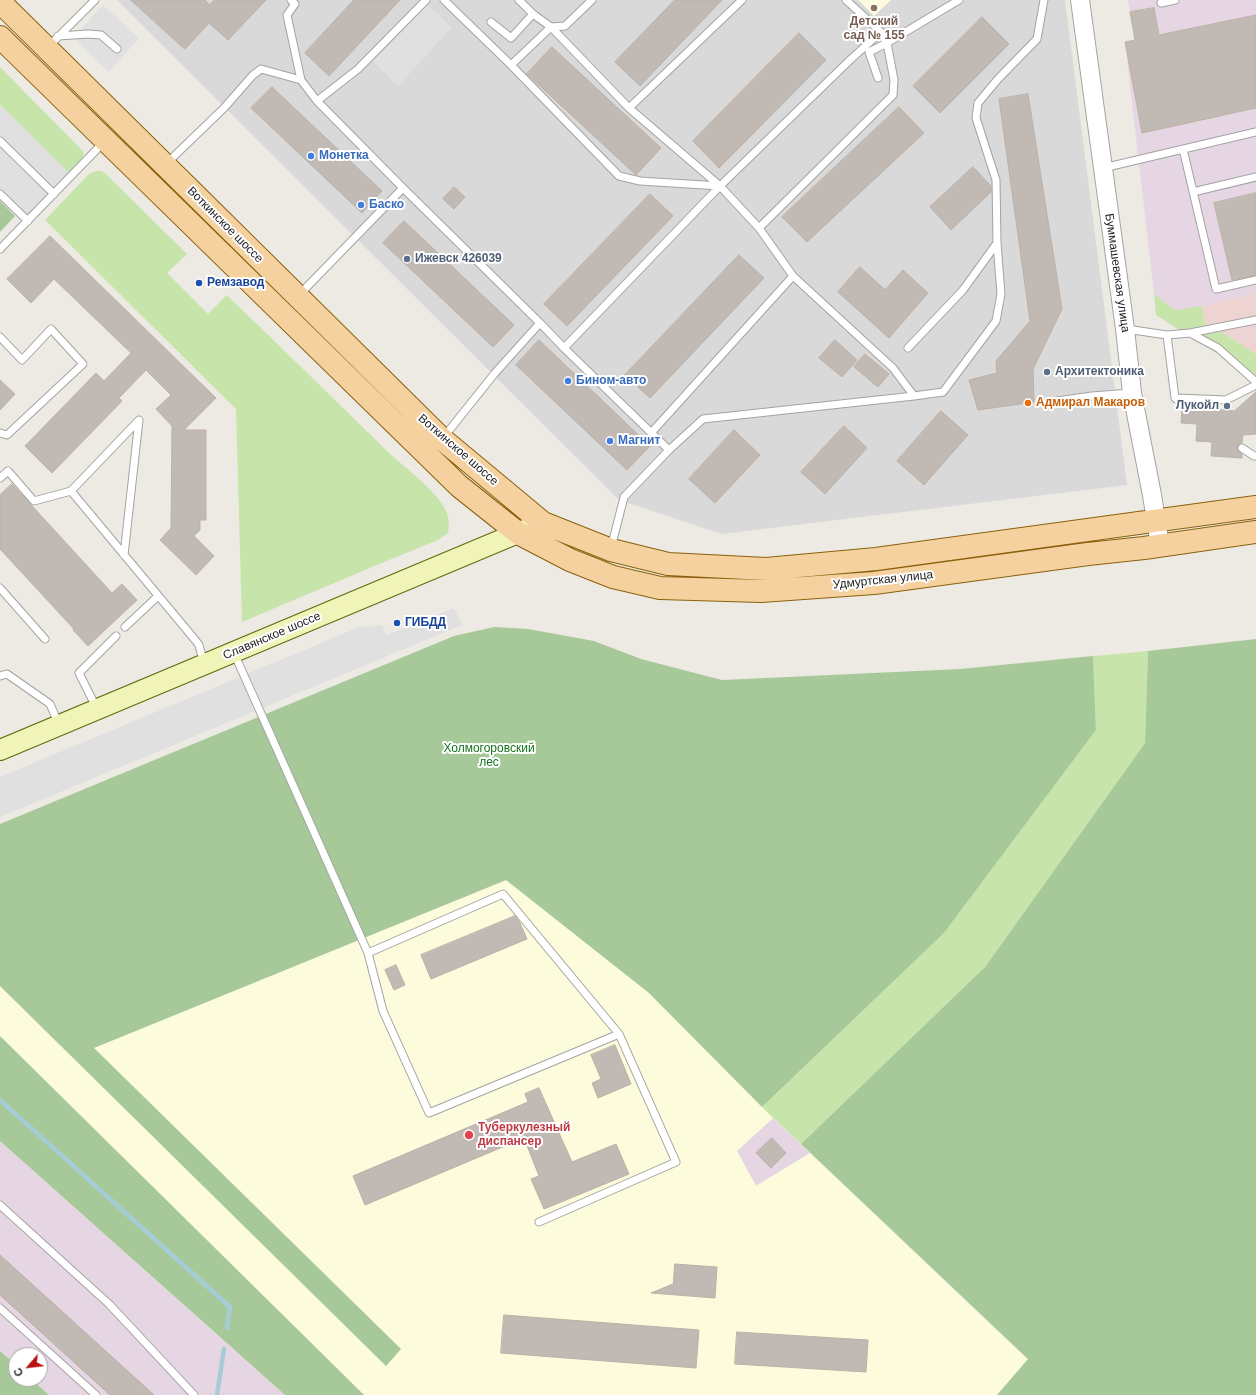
<!DOCTYPE html>
<meta charset="utf-8">
<style>
body{margin:0}
#map{position:relative;width:1256px;height:1395px;overflow:hidden;background:#edeae3;font-family:Arial,sans-serif}
canvas{display:block}
.north{position:absolute;left:8px;top:1347px;width:40px;height:40px;box-sizing:border-box;background:#fff;border:1px solid #a4a4a4;border-radius:50%;rotate:242deg;font-size:11px;font-weight:700;line-height:16px;text-align:center;color:#1c1c1c}
.north::after{content:'';display:block;margin:auto;width:14px;height:18px;background:#ba100e;clip-path:polygon(50% 0,100% 100%,50% 72%,0 100%)}
</style>
<div id="map">
<canvas width="1256" height="1395"></canvas>
<div class="north">С</div>
</div>
<script>
const context = document.querySelector('canvas').getContext('2d');
context.lineJoin = 'round';
function fill(path, color) { context.fillStyle = color; context.fill(path, 'evenodd'); }
function strokePath(path, color, width, dash) { context.strokeStyle = color; context.lineWidth = width; context.lineCap = dash ? 'butt' : 'round'; context.setLineDash(dash || []); context.stroke(path); }
function drawText(font, color, halo, rows, align = 'center') {
  context.font = font + ' Arial,sans-serif'; context.lineWidth = 4; context.setLineDash([]); context.textBaseline = 'middle'; context.strokeStyle = halo; context.fillStyle = color; for (const [text, x, y, turn = 0] of rows) {
    context.save(); context.translate(x, y); context.rotate((+turn || 0) * Math.PI / 180); context.textAlign = isNaN(turn) ? turn : align; if (halo) context.strokeText(text, 0, 0); context.fillText(text, 0, 0); context.restore();
  }
}
fill(new Path2D(`
 M117,0H1065L1127,485L721,534L619,500Z`), '#dad9d9');
fill(new Path2D(`
 M1256,293V354L1222,332L1207,334L1202,306Z`), '#edd4d3');
fill(new Path2D(`
 M1128,0H1256V293L1202,306L1175,310L1154,294L1125,42L1159,35L1154,8L1130,12Z
 M773,1118L810,1153L756,1186L737,1151Z
 M0,1141L199,1319L285,1395H49L31,1379H40V1355H16V1365L0,1351Z`), '#e6d5e2');
fill(new Path2D(`
 M858,0H891L874,16Z
 M507,880L649,993L773,1118L737,1151L756,1186L810,1153L1028,1360L997,1395H364L0,1036V986L386,1366L401,1349L94,1048Z`), '#fcfcdc');
fill(new Path2D(`
 M0,67L83,151C86,161 75,167 69,173L0,105Z
 M95,171H102L107,175L187,254L167,273L208,314L227,295L234,302C284,350 334,399 384,448C402,466 428,483 442,504C449,514 450,522 448,533L438,540L379,564L242,622L236,409L45,220L89,174Z
 M1154,294L1175,310L1202,306L1207,334L1222,332L1256,354V387L1224,358L1156,315Z
 M1148,651L1145,743L985,967L801,1144L762,1107L944,933L1096,730L1093,656Z`), '#c7e4ab');
fill(new Path2D(`
 M0,201L15,216L0,232Z
 M494,627L528,629L594,641L641,659L722,680L960,669L1093,656L1096,730L944,933L762,1107L649,993L506,880L94,1048L401,1349L386,1366L0,986V824L454,636Z
 M1256,639V1395H997L1028,1359L801,1144L985,967L1145,743L1148,651Z
 M0,1036L364,1395H285L0,1141Z
 M0,1351L16,1365V1379H31L49,1395H0Z`), '#a7c99a');
fill(new Path2D(`
 M427,4L452,27L398,86L373,62Z
 M103,5L139,38L109,72L73,38Z
 M0,105L69,173L22,221L0,199Z
 M454,608L462,625L0,817V777L357,628L382,625L386,635Z`), '#e0e0e0');
strokePath(new Path2D(`
 M0,1100L230,1307L227,1328
 M217,1395L224,1349`), '#a6ccd8', 4.5);
const building = new Path2D(`
 M131,0H205L210,5L214,0H266L228,40L209,23L185,49Z
 M354,0H400L329,76L305,53Z
 M675,0H722L640,86L615,62Z
 M1154,8L1159,35L1256,15V108L1142,133L1125,42L1135,40L1130,12Z
 M982,17L1009,44L940,113L913,86Z
 M799,33L826,60L719,168L693,141Z
 M552,47L661,148L636,175L527,74Z
 M272,87L382,191L362,213L251,108Z
 M1028,94L1062,309L1033,369L1034,402L978,410L969,380L997,373L996,361L1030,321L999,99Z
 M899,107L924,133L807,242L782,217Z
 M973,167L991,186V192L951,230L930,207Z
 M454,187L465,197L454,209L443,199Z
 M1256,193V275L1232,280L1214,203Z
 M650,194L673,216L567,326L544,304Z
 M404,221L514,325L493,347L383,243Z
 M50,236L216,398L184,430H206V520H200V530L194,536L214,556L196,575L160,540L171,528L172,426L156,409L171,395L146,370L119,398L122,401L52,473L25,446L96,373L104,381L131,353L54,279L31,303L7,279Z
 M739,255L764,278L650,398L625,375Z
 M860,267L885,290L903,270L928,293L889,338L838,292Z
 M539,340L650,446L627,470L516,365Z
 M835,340L857,360L842,377L819,358Z
 M865,354L889,374L878,387L854,367Z
 M0,380L15,394L0,410Z
 M1256,392V434L1243,435L1242,443L1238,445L1237,448L1238,451L1242,454V458L1211,456L1212,442L1196,441L1197,424L1181,423L1182,408L1186,406L1187,403L1213,404V409L1234,411Z
 M941,411L968,435L924,485L897,461Z
 M844,426L867,448L825,494L801,472Z
 M734,430L760,455L715,503L689,479Z
 M12,484L112,593L122,584L137,600L88,646L73,630L74,629L0,549V495Z
 M515,916L520,923L527,939L431,979L421,955Z
 M396,965L405,985L394,990L385,970Z
 M615,1045L631,1084L598,1098L592,1083L601,1079L591,1055Z
 M539,1088L572,1162L616,1144L629,1174L544,1209L531,1179L539,1176L524,1138L365,1205L353,1176L528,1102L525,1094Z
 M772,1138L786,1153L771,1168L756,1153Z
 M0,1255L154,1395H110L0,1295Z
 M675,1264L717,1267L715,1298L651,1293L673,1284Z
 M504,1315L699,1330L696,1368L501,1353Z
 M737,1332L868,1340L866,1372L735,1364Z`);
fill(building, '#c1b9b3');
strokePath(building, '#bdb1a6', 1);
const service = new Path2D(`
 M291,0L295,4L287,15L301,80
 M444,0L511,65L619,176L640,181L720,186
 M519,0L533,14L551,27L629,108L720,186L759,228L793,276L893,368L914,396L943,392L996,321L1001,294L997,243L996,180L976,118L978,103L998,79L1037,39L1044,0
 M846,0L881,32L887,43L959,0
 M1161,3L1175,0
 M491,22L511,38L533,14
 M58,36L88,34L101,35L117,49
 M48,47L95,0
 M511,65L551,27L565,26L592,0
 M317,101L358,69L426,0
 M629,108L742,0
 M0,141L54,194
 M1183,149L1216,289L1256,280
 M167,163L224,108L253,75L261,69L301,80L317,101L403,188L540,323L564,348L669,450L703,419L914,396
 M1103,168L1256,132
 M1193,192L1256,177
 M0,194L28,221
 M759,228L893,95L894,80L887,43L869,52L878,78
 M0,249L104,142
 M299,295L403,188
 M1126,329L1167,335L1175,398L1182,403
 M1190,333L1256,320
 M1167,335L1190,333L1218,348L1256,382
 M0,337L22,360L51,329L83,364L7,435L0,433
 M564,348L720,186L851,59L881,32
 M908,348L963,290L997,243
 M1176,398L1226,400L1256,385
 M1050,402L1092,396L1131,393
 M651,433L793,276
 M443,438L495,373L540,323
 M1242,448L1254,456H1256
 M0,478L8,471L34,501L71,491
 M611,548L624,497L669,450
 M124,555L139,420L71,491L196,641L199,645L204,664
 M0,588L45,639
 M125,627L158,596
 M234,653L368,953L383,1011L429,1113L619,1034L676,1162L539,1222
 M0,676L7,674L50,704L59,725
 M97,709L79,673L116,636
 M368,953L503,894L619,1034
 M0,1205L109,1304L194,1395
 M0,1308L96,1395`);
const tertiary = new Path2D(`
 M1080,0L1125,329L1132,393L1152,495L1160,545`);
const secondary = new Path2D(`
 M0,750L532,527`);
const primary = new Path2D(`
 M0,2L442,439L543,523L611,550L668,564L766,569L876,559L1256,507
 M0,37L459,486L518,533L570,560L613,577L660,588L761,591L874,583L1088,554L1144,548L1256,532`);
strokePath(service, '#a3a3a3', 9);
strokePath(tertiary, '#a3a3a3', 20);
strokePath(secondary, '#5f6a0c', 22);
strokePath(primary, '#8a610a', 24);
strokePath(service, '#fff', 7);
strokePath(tertiary, '#fff', 18);
strokePath(secondary, '#f1f4b9', 20);
strokePath(primary, '#f5d1a0', 22);
for (const [x, y, r, color] of [
 [874,8,4,"#8d6e63"],
 [311,156,4,"#3f7fe0"],
 [361,205,4,"#3f7fe0"],
 [407,259,4,"#5c6f8a"],
 [199,283,4,"#1a4fb4"],
 [1047,372,4,"#5c6f8a"],
 [568,381,4,"#3f7fe0"],
 [1028,403,4,"#e8710a"],
 [1227,406,4,"#5c6f8a"],
 [610,441,4,"#3f7fe0"],
 [397,623,4,"#1a4fb4"],
 [469,1135,5,"#e0444e"]
]) { const dot = new Path2D(); dot.arc(x, y, r, 0, 2 * Math.PI); context.fillStyle = color; context.fill(dot); strokePath(dot, '#fff', 1.5); }
drawText('bold 12px', '#785e54', '#fff', [
 ["Детский",874,22],
 ["сад № 155",874,36]
]);
drawText('bold 12px', '#366cbe', '#fff', [
 ["Монетка",319,156],
 ["Баско",369,205],
 ["Бином-авто",576,381],
 ["Магнит",618,441]
], 'left');
drawText('12px', '#1c1c1c', '#fff', [
 ["Воткинское шоссе",225,225,45],
 ["Буммашевская улица",1117,273,82],
 ["Воткинское шоссе",458,450,41],
 ["Удмуртская улица",883,580,-6],
 ["Славянское шоссе",272,636,-23]
]);
drawText('bold 12px', '#4e5e75', '#fff', [
 ["Ижевск 426039",415,259],
 ["Архитектоника",1055,372],
 ["Лукойл",1219,406,"right"]
], 'left');
drawText('bold 12px', '#164399', '#fff', [
 ["Ремзавод",207,283],
 ["ГИБДД",405,623]
], 'left');
drawText('bold 12px', '#c56008', '#fff', [
 ["Адмирал Макаров",1036,403]
], 'left');
drawText('12px', '#13721c', '#fff', [
 ["Холмогоровский",489,749],
 ["лес",489,763]
]);
drawText('bold 12px', '#be3a42', '#fff', [
 ["Туберкулезный",478,1128],
 ["диспансер",478,1142]
], 'left');
</script>
